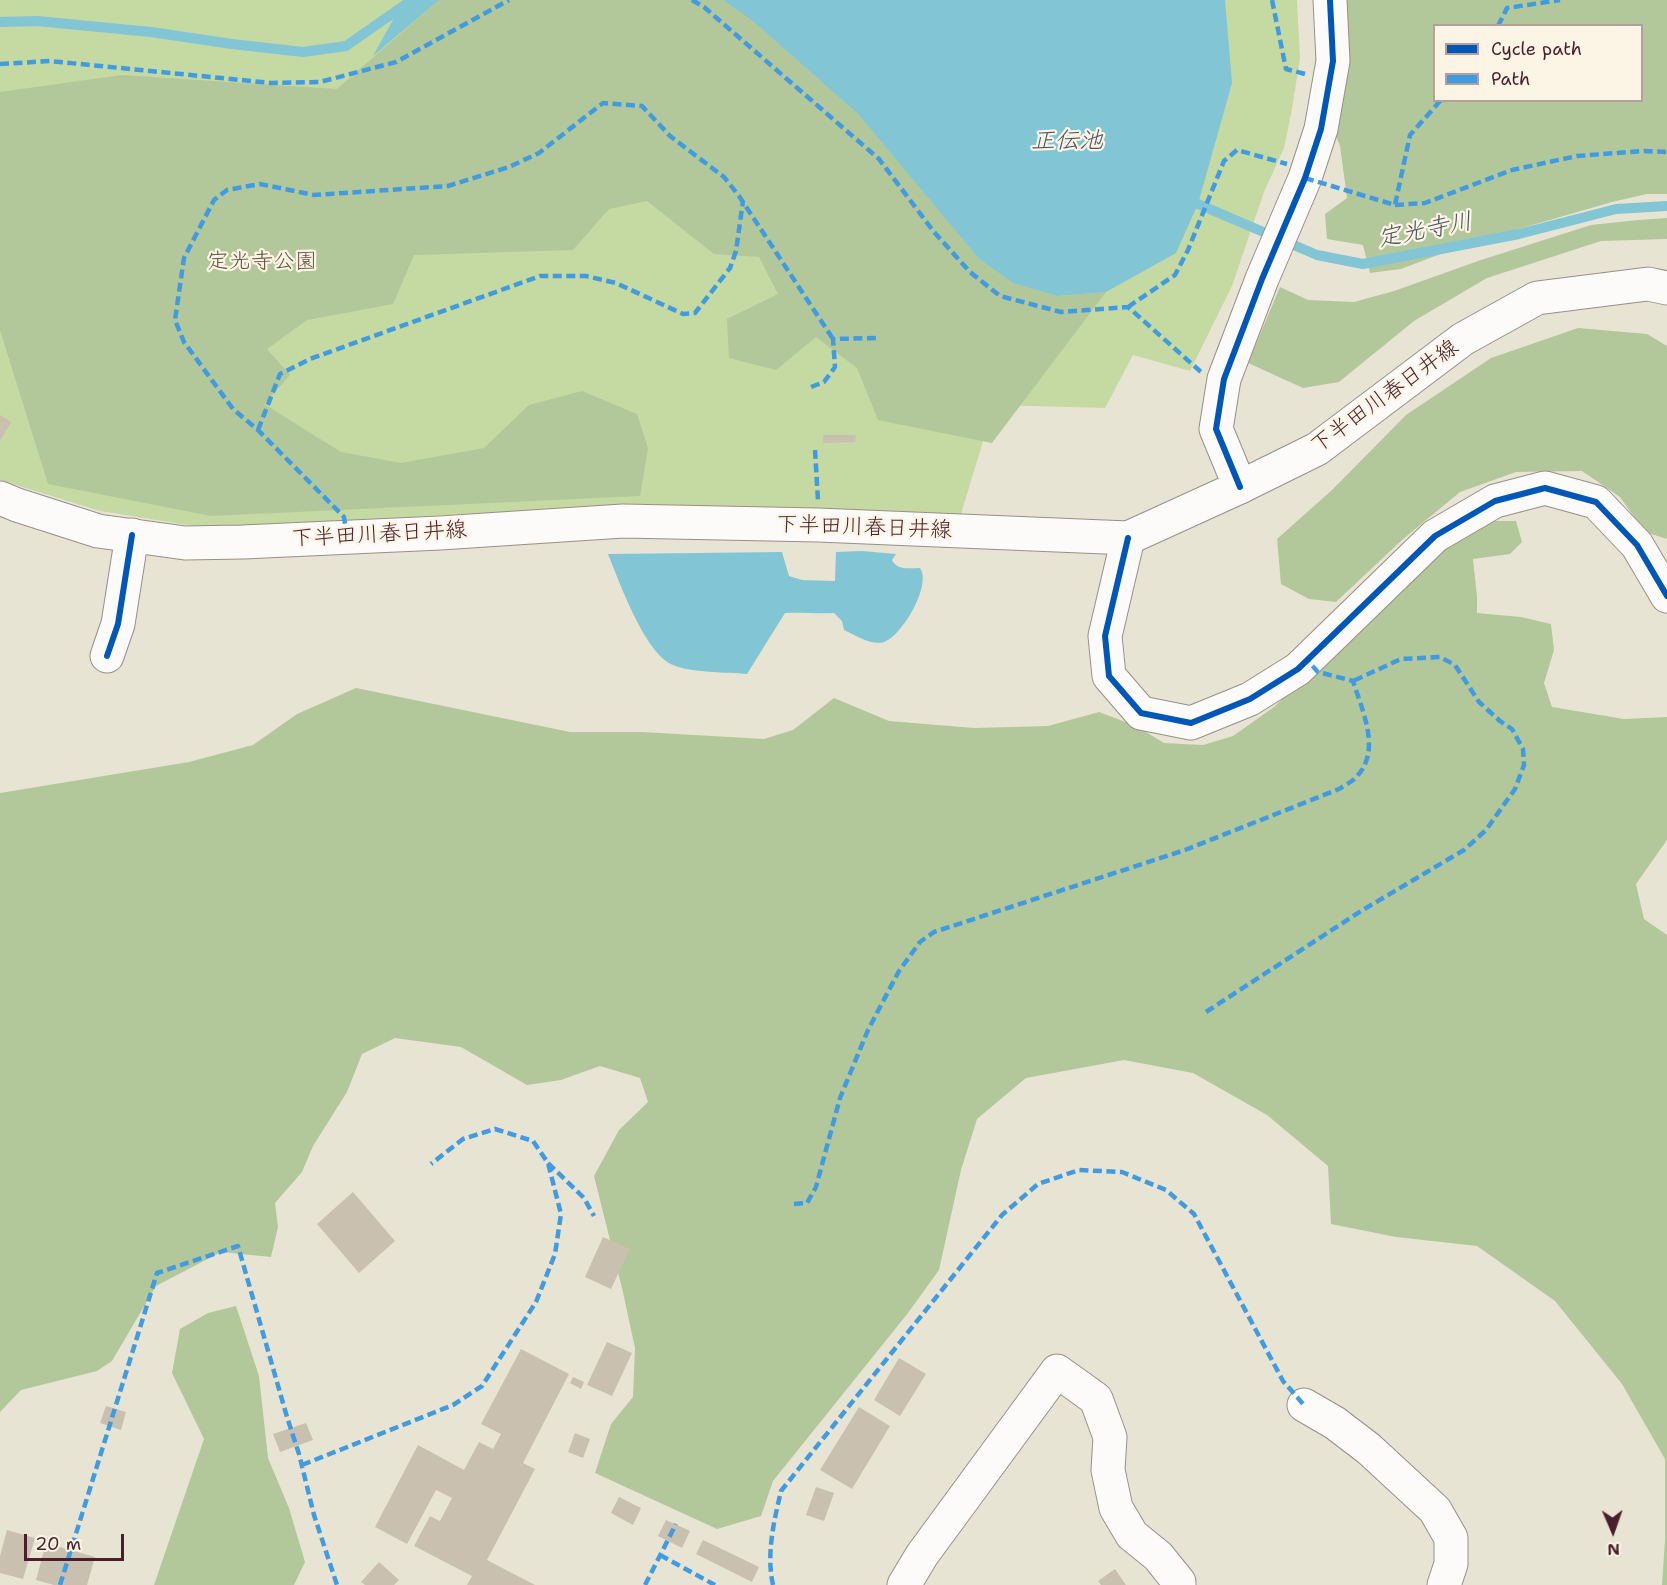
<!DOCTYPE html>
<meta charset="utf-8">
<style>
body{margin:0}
#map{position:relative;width:1667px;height:1585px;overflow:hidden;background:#e8e4d4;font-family:"Shantell Sans",sans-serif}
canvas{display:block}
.legend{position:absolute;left:1433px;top:24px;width:210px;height:78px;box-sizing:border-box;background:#fcf5e5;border:2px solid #b59f9b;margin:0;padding:8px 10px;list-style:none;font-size:18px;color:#4a1f2b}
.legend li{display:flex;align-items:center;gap:12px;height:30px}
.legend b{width:30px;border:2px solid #b59f9b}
.north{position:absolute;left:1583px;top:1501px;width:60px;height:60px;-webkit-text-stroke:4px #fcf5e5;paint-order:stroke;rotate:178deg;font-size:16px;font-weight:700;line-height:24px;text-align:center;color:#4a1f2b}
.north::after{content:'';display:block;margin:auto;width:21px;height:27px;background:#4a1f2b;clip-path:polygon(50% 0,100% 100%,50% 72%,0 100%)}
.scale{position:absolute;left:24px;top:1534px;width:100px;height:27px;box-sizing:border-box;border:3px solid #4a1f2b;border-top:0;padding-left:8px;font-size:18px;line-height:21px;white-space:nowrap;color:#4a1f2b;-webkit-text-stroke:4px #fcf5e5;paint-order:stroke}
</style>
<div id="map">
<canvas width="1667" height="1585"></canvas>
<ul class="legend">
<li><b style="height:8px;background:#0057b8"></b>Cycle path</li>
<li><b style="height:8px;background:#409be1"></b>Path</li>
</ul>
<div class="north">N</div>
<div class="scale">20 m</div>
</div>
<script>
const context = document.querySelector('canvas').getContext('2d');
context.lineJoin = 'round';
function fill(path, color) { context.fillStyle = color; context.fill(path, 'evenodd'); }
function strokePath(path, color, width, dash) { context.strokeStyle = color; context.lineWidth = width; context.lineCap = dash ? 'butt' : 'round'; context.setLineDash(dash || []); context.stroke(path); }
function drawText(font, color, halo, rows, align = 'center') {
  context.font = font + ' "Shantell Sans","Klee One",sans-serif'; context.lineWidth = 4.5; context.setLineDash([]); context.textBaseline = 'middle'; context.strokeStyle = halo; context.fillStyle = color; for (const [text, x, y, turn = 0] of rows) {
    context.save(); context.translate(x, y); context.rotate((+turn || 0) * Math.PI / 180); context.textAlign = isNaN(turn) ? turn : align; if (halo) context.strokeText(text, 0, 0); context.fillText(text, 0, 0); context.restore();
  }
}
fill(new Path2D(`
 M0,0H1297L1300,58L1292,109L1284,148L1264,192L1232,286L1190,371L1133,355L1105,408L994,405L961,514L640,505L206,528L100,511L0,480Z`), '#c5d9a2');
fill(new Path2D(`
 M439,0H723L754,22L858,114L979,259L1013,283L1057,296L1106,292L992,443L878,420L857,368L816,337L776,370L729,358L727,319L778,294L759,257L714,254L647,201L609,209L573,250L414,255L393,304L307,320L267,349L290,375L264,404L341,452L401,463L484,448L529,405L582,391L637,414L648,448L640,496L211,516L48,484L0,330V92L122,75L337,89Z
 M1345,0H1667V194H1647L1612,202L1467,244L1401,269L1370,273L1363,245L1327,239L1325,214L1347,198L1340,146L1334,131L1349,69ZM1434,26H1642V100H1434Z
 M1667,218V239L1601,241L1487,278L1414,321L1339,382L1303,388L1248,363L1280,287L1308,300L1354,302L1394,291L1481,260L1591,225L1638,220Z
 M1578,328L1647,334L1667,346V539L1645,532L1620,497L1582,471L1516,472L1460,492L1402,540L1336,602L1309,599L1281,584L1277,539L1332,490L1406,415L1491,358Z
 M1485,521H1516L1522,542L1510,554L1473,559L1477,597V613L1521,617L1551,624L1554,650L1544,683L1552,707L1624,719L1667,717V840L1636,884L1644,919L1667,935V1585H1662L1665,1540V1459L1622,1384L1555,1301L1477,1246L1396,1237L1331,1224L1328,1166L1267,1115L1193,1073L1124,1060L1026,1078L977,1119L961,1170L939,1270L908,1313L773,1481L761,1516L717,1529L595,1473L611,1424L633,1397L635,1348L622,1288L594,1176L619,1130L648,1102L640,1078L600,1066L561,1080L527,1085L461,1047L395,1038L362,1054L347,1092L313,1146L302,1172L275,1203L278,1227L271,1257L221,1252L156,1286L112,1361L97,1371L21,1390L0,1412V793L189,762L253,745L297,714L356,688L570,732H642L764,739L793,730L834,698L889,721L974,728L1048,726L1099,712L1136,726L1164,743L1203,745L1233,736L1274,707L1436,555Z
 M236,1306L259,1376L268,1458L289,1508L305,1562L294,1585H154L204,1439L172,1373L180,1329L208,1313Z`), '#b2c89a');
fill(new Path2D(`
 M404,0H439L373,56Z
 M723,0H1225L1232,83L1198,204L1176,253L1106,292L1057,296L1013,283L979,259L858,114L754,22Z
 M862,551L896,554L892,560C897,571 910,568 920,568C932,585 902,636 884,642C872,646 855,635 844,630L842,621L834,613C818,614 802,612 785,613L747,674C727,672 691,673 673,665C645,654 619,581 608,554L782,552L789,576L802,580L835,581L836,552Z`), '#82c5d4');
strokePath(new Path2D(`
 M0,22L37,21L151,32L232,44L303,52L346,46L412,0
 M1184,201L1198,204L1317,255L1363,264L1519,234L1616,209L1667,206`), '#82c5d4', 10);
fill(new Path2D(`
 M0,415L11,422L0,441Z
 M823,435H856L855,442L823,443Z
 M353,1192L395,1241L359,1273L317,1224Z
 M603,1237L630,1249L611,1289L585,1277Z
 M607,1342L632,1353L612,1396L587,1385Z
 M521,1349L569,1374L523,1463L535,1469L487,1560L535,1585H467L472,1576L414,1546L430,1516L440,1521L452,1498L436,1490L407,1544L375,1527L418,1445L464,1470L479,1442L493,1449L501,1434L481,1424Z
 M899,1358L926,1374L900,1416L874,1400Z
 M573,1377L584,1382L581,1389L570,1383Z
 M106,1406L126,1412L121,1430L100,1423Z
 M859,1407L890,1426L852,1489L820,1470Z
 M306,1423L313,1440L280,1452L273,1434Z
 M575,1433L590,1439L583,1458L568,1452Z
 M816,1487L834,1493L824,1521L806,1515Z
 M619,1497L641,1508L633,1525L611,1513Z
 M666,1520L690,1531L682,1548L658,1536Z
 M7,1530L35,1538L23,1579L0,1573V1556Z
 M703,1540L759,1567L752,1582L696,1554Z
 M46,1543L95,1557L87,1585H54L36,1580Z
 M379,1562L399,1580L394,1585H365L361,1582Z
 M1115,1569L1126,1585H1101L1098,1581Z`), '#c9c0af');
const minor = new Path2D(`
 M1240,487L1216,429L1224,379L1262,279L1305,178L1321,129L1333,61L1330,0
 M1128,538L1105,636L1109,676L1141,713L1191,723L1250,699L1298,669L1435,536L1495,501L1545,488L1596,502L1637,545L1667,596
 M107,656L118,624L132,535
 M1304,1405L1335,1423L1369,1449L1435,1510L1451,1538V1564L1444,1585
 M904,1585L922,1555L1057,1371L1096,1399L1110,1437L1108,1470L1116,1508L1132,1535L1158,1556L1179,1582V1585`);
const major = new Path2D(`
 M0,498L17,505L98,531L185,543L243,542L440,533L623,521L818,525L1128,538L1240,487L1317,449L1463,339L1537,298L1648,284L1667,288`);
strokePath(minor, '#988f89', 35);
strokePath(major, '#988f89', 35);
strokePath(minor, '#fcfbf9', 33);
strokePath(major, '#fcfbf9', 33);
strokePath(new Path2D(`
 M692,0L704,7L879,159L934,232L970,272L1000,296L1061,312L1128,307L1201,372
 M1272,0L1286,69L1305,74
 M1498,26L1507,8L1560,0
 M0,64L50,61L271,83L320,82L396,62L509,0
 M1305,178L1395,205L1410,135L1441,100
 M1395,205L1425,203L1512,170L1577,156L1644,151L1667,152
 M1128,307L1175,275L1188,250L1224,161L1237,150L1287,164
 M811,387L824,382L835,367L833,339L876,338
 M258,430L280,374L310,359L540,276H586L616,283L683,314L695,313L730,268L736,251L743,201
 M815,450L818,501
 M347,537L344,517L258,430L233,409L184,342L175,320L184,258L214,200L227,190L260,184L314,195L448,186L509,167L539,153L603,103L642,106L670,136L724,177L739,196L833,339
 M1206,1012L1361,911L1464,850L1486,830L1515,789L1524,765L1523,749L1512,729L1500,721L1479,702L1455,665L1440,657L1401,659L1353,681
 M548,1163L584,1198L594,1216
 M794,1204L807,1203L816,1187L840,1098L868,1030L899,971L920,942L934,932L1185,850L1339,789C1345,785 1354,781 1358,775C1381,749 1362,710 1353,681L1318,672L1307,660
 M302,1465L453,1405L482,1386L536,1302L555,1254L561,1214L548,1163L533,1141L495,1129L463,1139L431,1164
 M660,1555L715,1585
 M60,1585L157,1273L238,1246L287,1417L299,1454L314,1515L337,1585
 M645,1585L676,1524
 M773,1585C766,1554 774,1521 781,1491L1002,1215L1038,1184L1079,1170L1122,1172L1166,1190L1194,1214L1283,1381L1304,1405`), '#409be1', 4.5, [9, 4.5]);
strokePath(new Path2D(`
 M1240,487L1216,429L1224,379L1262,279L1305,178L1321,129L1333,61L1330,0
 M1128,538L1105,636L1109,676L1141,713L1191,723L1250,699L1298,669L1435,536L1495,501L1545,488L1596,502L1637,545L1667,596
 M107,656L118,624L132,535`), '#0057b8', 6);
drawText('22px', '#665443', '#fcf5e5', [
 ["定光寺公園",262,262]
]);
drawText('22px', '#4a1f2b', '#fcf5e5', [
 ["下半田川春日井線",1385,397,-36],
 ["下半田川春日井線",864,528,2],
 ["下半田川春日井線",379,535,-3]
]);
drawText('italic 24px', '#4e5566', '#fcf5e5', [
 ["正伝池",1067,142],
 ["定光寺川",1425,231,-11]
]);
</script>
